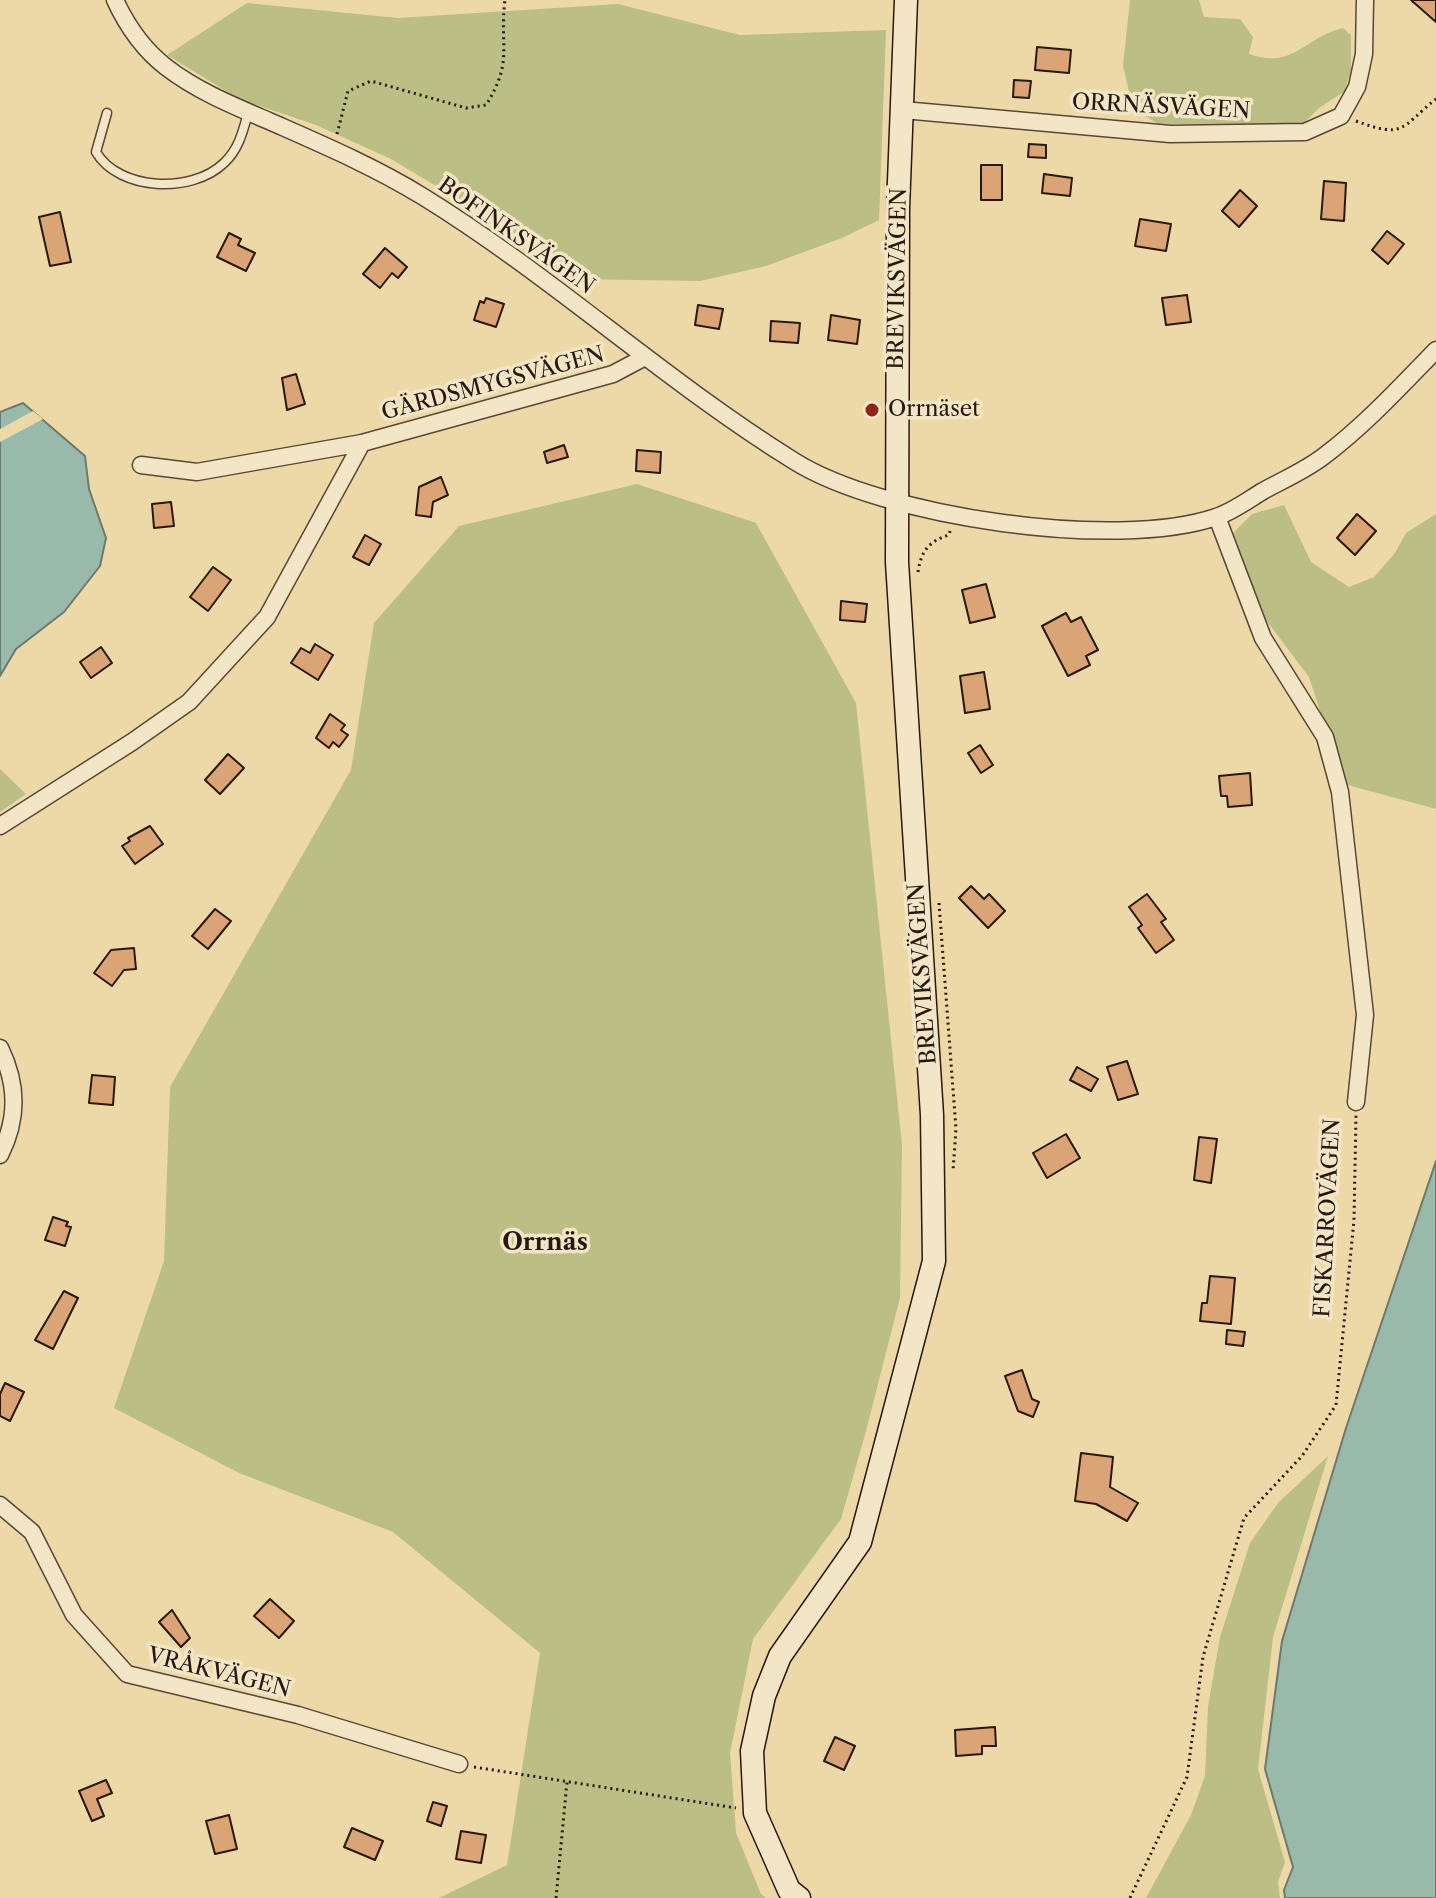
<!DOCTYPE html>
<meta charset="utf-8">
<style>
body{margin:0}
canvas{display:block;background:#edd9a8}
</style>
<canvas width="1436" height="1898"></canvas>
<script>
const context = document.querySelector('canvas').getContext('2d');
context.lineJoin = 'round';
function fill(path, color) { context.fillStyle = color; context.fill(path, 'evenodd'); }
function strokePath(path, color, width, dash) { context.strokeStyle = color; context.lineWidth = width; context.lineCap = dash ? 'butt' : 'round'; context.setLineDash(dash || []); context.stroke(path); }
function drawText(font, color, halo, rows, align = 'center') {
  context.font = font + ' "Libre Caslon Text",serif'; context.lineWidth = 7; context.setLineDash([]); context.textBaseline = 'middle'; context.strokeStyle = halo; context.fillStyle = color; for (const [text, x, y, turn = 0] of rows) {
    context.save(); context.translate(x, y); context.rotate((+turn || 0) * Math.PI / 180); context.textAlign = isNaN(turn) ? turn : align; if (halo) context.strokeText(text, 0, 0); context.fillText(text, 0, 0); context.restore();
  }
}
fill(new Path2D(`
 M1130,0H1199L1204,17L1240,19L1253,37L1249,54C1294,70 1304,37 1343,28L1351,35V70L1345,91L1319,108L1302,125L1158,124L1133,108L1123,66Z
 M247,3L398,18L618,4L740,35L886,30L879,220L842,238L766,266L700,281L571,279L491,219L391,159L316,125L239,99L167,55Z
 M637,484L756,523L856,703L902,1145L900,1298L866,1431L841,1519L753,1639L730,1753L736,1833L761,1894L766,1898H439L507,1865L540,1653L393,1532L239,1473L114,1408L164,1261L170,1087L351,770L374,623L459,526Z
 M1284,505L1311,562L1349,587L1374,577L1395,553L1406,533L1436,514V809L1344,784L1309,677L1263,616L1229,537L1252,514Z
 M0,769L26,794L0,812Z
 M1328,1456L1273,1637L1258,1769L1285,1862L1278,1882L1280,1898H1146L1191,1815L1205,1776L1208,1707L1220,1637L1250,1543L1278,1503Z`), '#bbbe85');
const water = new Path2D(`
 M23,403L85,456L89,489L106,538L100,566L64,612L16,649L0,676V412Z
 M1436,1161V1898H1285L1284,1890L1293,1867L1265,1769L1282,1641L1346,1428Z`);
fill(water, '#99baaa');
strokePath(water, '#6c796d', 2);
fill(new Path2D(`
 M33,411L43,419L0,442V429Z`), '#edd9a8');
const building = new Path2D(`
 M1411,0H1436V22Z
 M1037,47L1071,50L1069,73L1035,70Z
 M1014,80L1031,81L1029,98L1013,97Z
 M1029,144L1046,145V158L1028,157Z
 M981,165H1002V200H981Z
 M1044,174L1072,178L1070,196L1042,193Z
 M1324,181L1346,183L1344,221L1321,219Z
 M1240,190L1257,206L1239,227L1222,211Z
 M60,212L71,262L50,266L39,217Z
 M1140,219L1171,224L1166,251L1135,246Z
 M1387,231L1404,244L1388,264L1372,250Z
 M229,233L241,239L238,245L255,253L246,271L217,257Z
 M385,248L407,267L398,278L392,273L380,288L363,274Z
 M1187,295L1191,322L1166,325L1162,298Z
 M486,298L504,304L496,327L474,320L480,301L484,303Z
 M698,305L723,309L719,329L695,325Z
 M831,315L860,320L857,344L828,340Z
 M771,321L800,323L798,343L770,341Z
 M296,374L305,404L287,410L282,378Z
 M564,445L568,457L547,463L544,452Z
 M637,450L661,452L660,473L636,471Z
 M441,477L448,495L433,502L431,517L416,515L419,487Z
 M171,502L174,526L154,528L152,504Z
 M1357,514L1376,531L1355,555L1337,538Z
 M365,535L381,544L369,565L353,557Z
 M213,567L231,580L208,611L190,597Z
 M986,584L995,617L970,623L962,590Z
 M841,601L867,604L865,622L840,620Z
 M1066,613L1071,622L1081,617L1098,650L1086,656L1090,665L1068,676L1042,626Z
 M315,644L333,655L318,680L291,663L301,648L310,653Z
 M101,647L112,663L91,678L80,662Z
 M984,672L990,709L965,713L960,676Z
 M330,714L345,725L341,730L348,735L339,747L333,742L329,748L316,738Z
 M980,745L993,765L981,773L968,753Z
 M228,754L244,768L220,794L205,780Z
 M1250,773L1252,805L1228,807L1227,796H1221L1219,776Z
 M150,826L163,844L135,864L122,846L130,841L128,838Z
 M971,886L984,899L989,894L1005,911L988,928L959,898Z
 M1147,894L1166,919L1161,922L1174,940L1156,953L1138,928L1142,925L1129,907Z
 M215,909L231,921L208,949L192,936Z
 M134,948L136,969L124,970L112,986L94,973L111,950Z
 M1127,1061L1138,1094L1118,1100L1107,1067Z
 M1077,1067L1098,1079L1091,1091L1070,1080Z
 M92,1075L115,1077L113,1105L89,1103Z
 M1066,1134L1080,1158L1047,1178L1033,1153Z
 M1199,1137L1217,1139L1211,1183L1194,1180Z
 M53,1217L68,1222L66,1226L71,1227L65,1246L45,1240Z
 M1210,1276L1235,1278L1231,1324L1200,1321L1202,1303H1207Z
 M64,1291L78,1298L53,1349L35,1340Z
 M1227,1330L1245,1332L1243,1346L1226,1344Z
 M1022,1370L1032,1399L1039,1402L1033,1417L1018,1411L1005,1376Z
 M5,1383L24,1392L10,1421L0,1416V1394Z
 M1081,1453L1113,1457L1110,1487L1138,1503L1127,1521L1096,1504L1075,1501Z
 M270,1599L294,1621L279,1638L254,1616Z
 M172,1610L190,1638L181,1647L159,1622Z
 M995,1727L996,1746H982V1754L956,1756L955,1730Z
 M835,1737L855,1746L844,1770L824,1761Z
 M106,1780L112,1793L97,1799L104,1816L92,1821L79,1791Z
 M433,1802L447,1806L441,1826L427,1821Z
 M229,1815L237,1849L215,1854L206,1821Z
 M352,1828L383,1841L375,1860L344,1847Z
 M461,1831L486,1835L481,1863L456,1859Z`);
fill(building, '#dba476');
strokePath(building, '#281811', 2);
const service = new Path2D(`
 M107,113L96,152C119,191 192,194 224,163C239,149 243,131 248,113`);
const minor = new Path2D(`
 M115,0C127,26 144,50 166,67C197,91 234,106 269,121C321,144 373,166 422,196C552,276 665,381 794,461C883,517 1116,551 1216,517C1232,512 1248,500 1263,491C1283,480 1306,470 1324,456C1364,426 1401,386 1436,350
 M903,110L1170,134L1305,132L1341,116L1357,87L1364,54L1365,0
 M141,465L197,472L362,443
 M1217,517L1263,638L1325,737L1340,792L1365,1015L1356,1102
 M0,826L132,742L189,702L267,617L362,443L613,374L645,357
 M0,1048C18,1085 18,1119 0,1155
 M0,1505L32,1532L74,1615L127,1674L298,1715L459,1764`);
const secondary = new Path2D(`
 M799,1898L789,1890L755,1813L752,1751L764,1696L780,1656L860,1542L934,1261L932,1115L897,562L898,208L906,0`);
strokePath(service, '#594837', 11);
strokePath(minor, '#594837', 19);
strokePath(secondary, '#281811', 25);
strokePath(new Path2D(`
 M1356,121C1405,139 1400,128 1436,99
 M337,134L348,91L371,81L466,108L486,105C514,61 499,46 505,0
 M918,572C921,551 929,541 949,535L951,528
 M939,903L956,1129L953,1171
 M474,1767L736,1808
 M556,1898L567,1782
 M1130,1898L1187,1777L1203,1657L1244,1518L1302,1456L1336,1405L1354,1220L1356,1115`), '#281811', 3, [2, 4]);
strokePath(service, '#f3e6c6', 8);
strokePath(minor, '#f3e6c6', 16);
strokePath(secondary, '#f3e6c6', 22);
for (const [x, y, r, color] of [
 [872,410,8,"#8f2418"]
]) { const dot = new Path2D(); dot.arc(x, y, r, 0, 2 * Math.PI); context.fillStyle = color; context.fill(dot); strokePath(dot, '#f3e6c6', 3); }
drawText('22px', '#281811', '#f3e6c6', [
 ["ORRNÄSVÄGEN",1161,107,3],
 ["BOFINKSVÄGEN",516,236,35],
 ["BREVIKSVÄGEN",898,279,-89],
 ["GÄRDSMYGSVÄGEN",493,384,-15],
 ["BREVIKSVÄGEN",923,974,-94],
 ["FISKARROVÄGEN",1328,1218,-87],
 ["VRÅKVÄGEN",219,1673,14]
]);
drawText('22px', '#281811', '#f3e6c6', [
 ["Orrnäset",888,410]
], 'left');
drawText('bold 24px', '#281811', '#f3e6c6', [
 ["Orrnäs",545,1243]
]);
</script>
